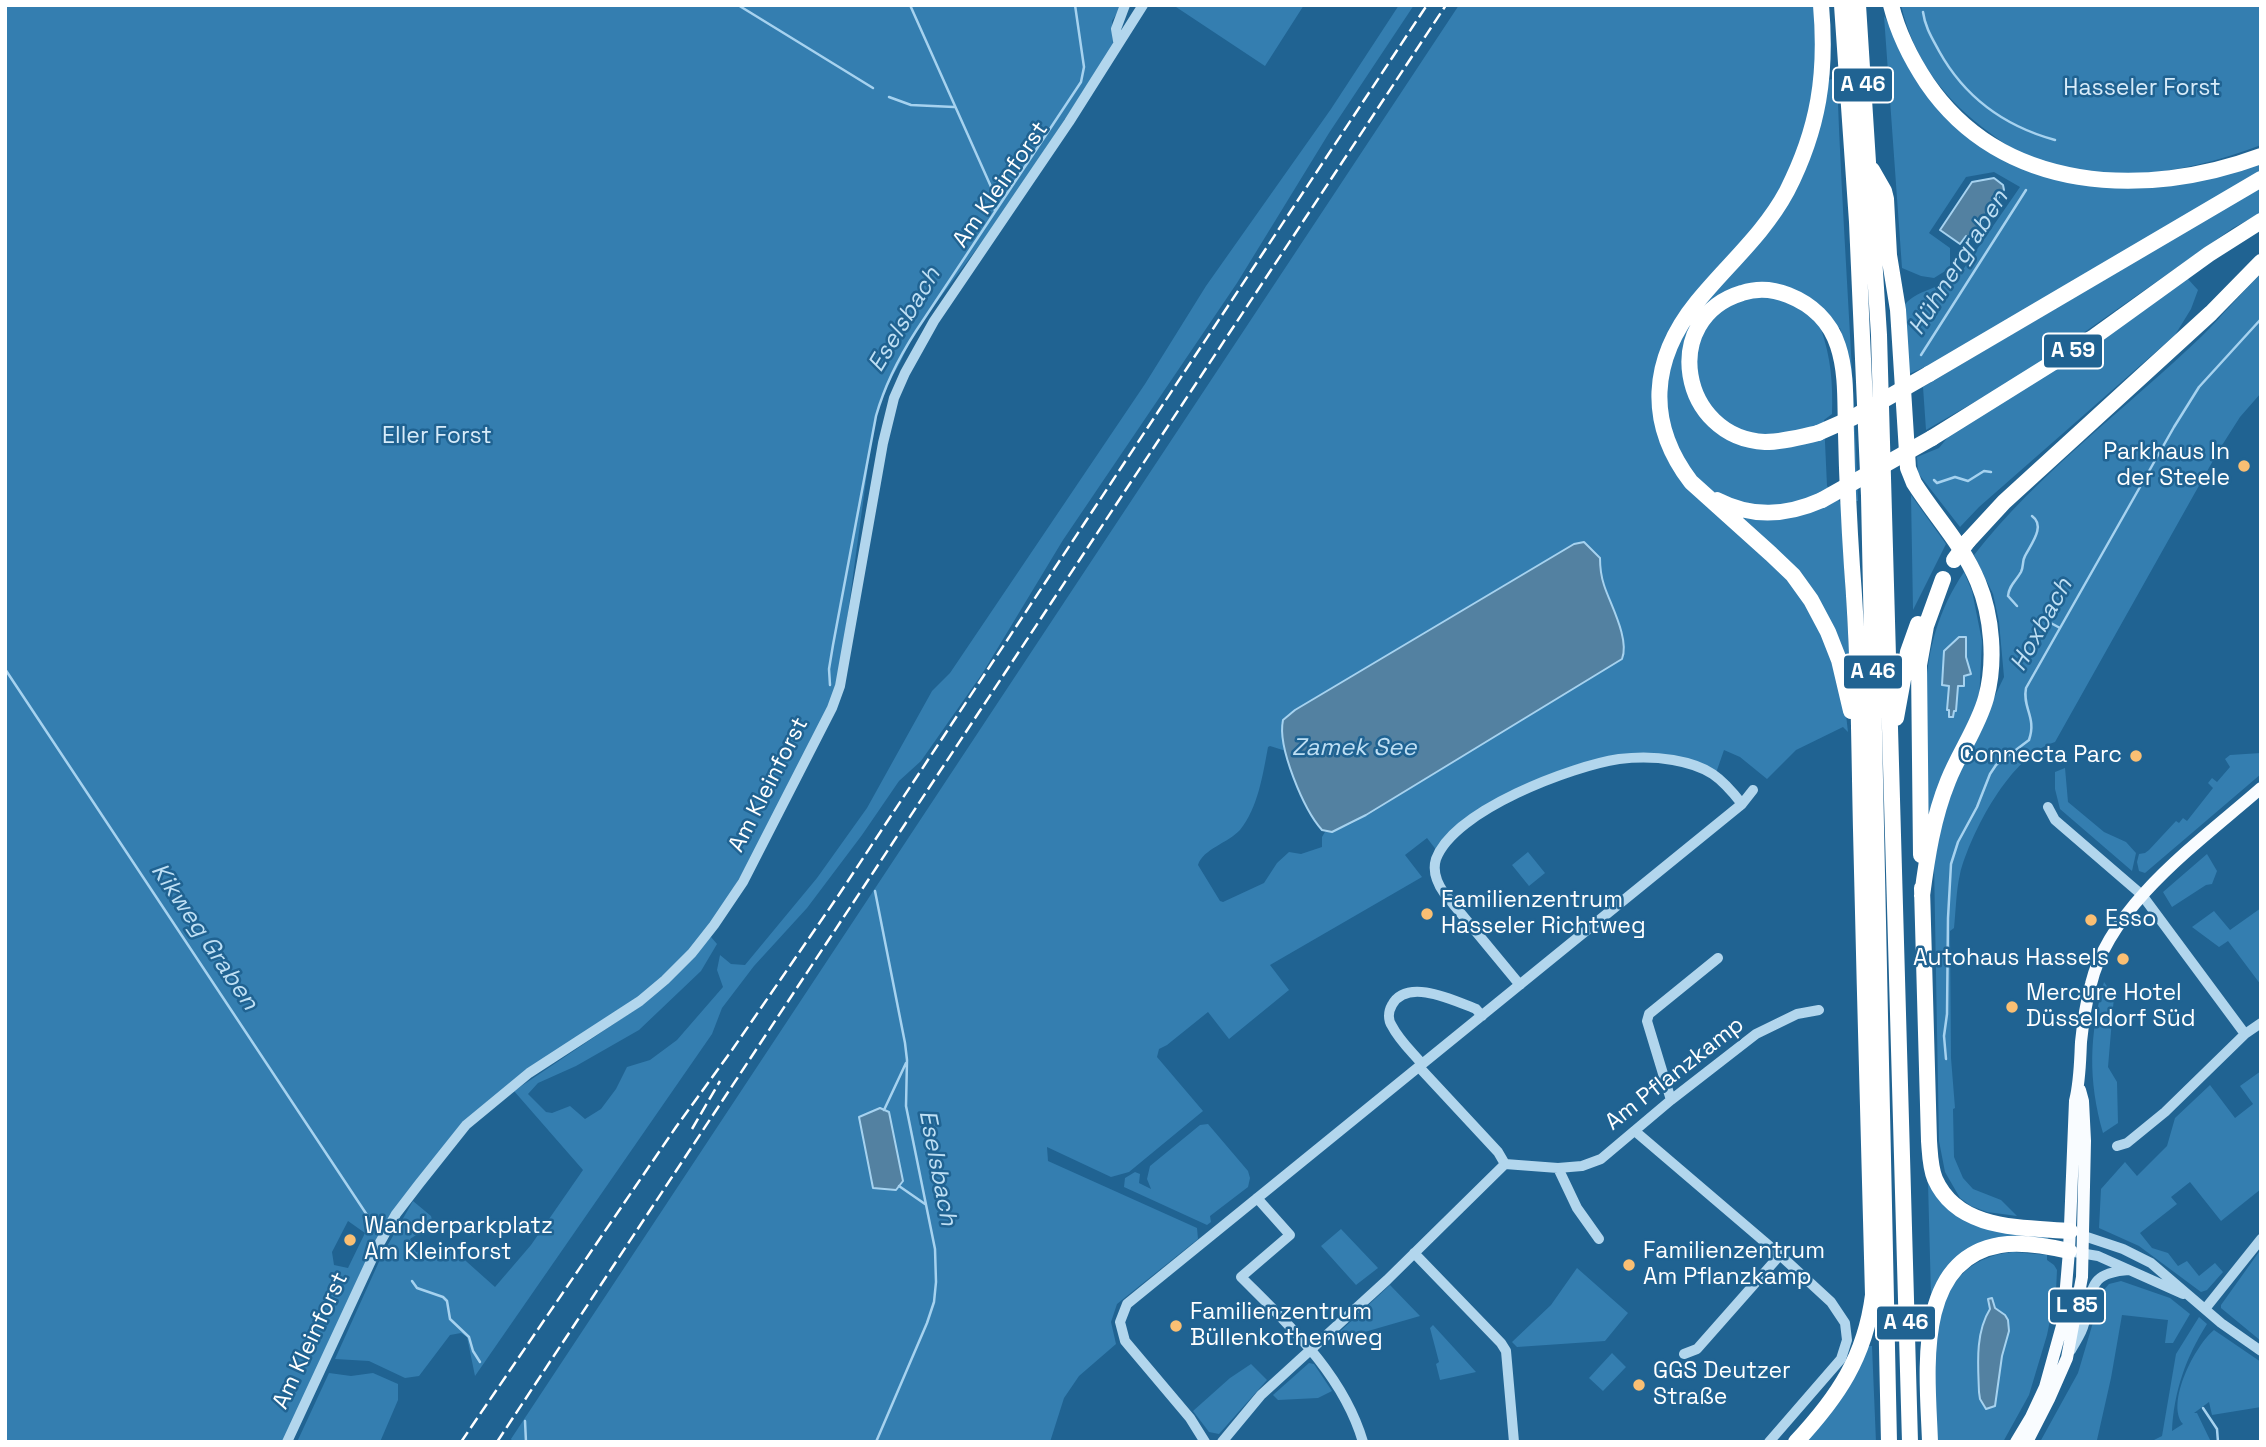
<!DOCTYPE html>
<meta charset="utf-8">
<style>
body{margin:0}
#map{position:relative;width:2266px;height:1447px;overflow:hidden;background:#206392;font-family:"Space Grotesk",sans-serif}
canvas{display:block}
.frame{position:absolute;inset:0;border:7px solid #fff;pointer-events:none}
</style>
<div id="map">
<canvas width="2266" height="1447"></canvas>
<div class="frame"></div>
</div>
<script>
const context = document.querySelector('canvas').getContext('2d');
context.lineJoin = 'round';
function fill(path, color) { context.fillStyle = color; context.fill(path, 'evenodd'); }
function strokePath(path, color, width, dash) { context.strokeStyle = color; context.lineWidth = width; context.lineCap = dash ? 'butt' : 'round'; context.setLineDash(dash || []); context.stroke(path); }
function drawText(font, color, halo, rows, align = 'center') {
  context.font = font + ' "Space Grotesk",sans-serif'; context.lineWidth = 5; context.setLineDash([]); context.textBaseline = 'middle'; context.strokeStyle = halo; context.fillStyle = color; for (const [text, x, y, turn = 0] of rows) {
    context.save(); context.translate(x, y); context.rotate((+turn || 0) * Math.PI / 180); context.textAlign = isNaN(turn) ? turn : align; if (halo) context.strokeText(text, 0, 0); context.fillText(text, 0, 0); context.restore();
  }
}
fill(new Path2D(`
 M5,5H1122L1112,21L1113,46L999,219L915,331L900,363L881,396L873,429L838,686L768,829L712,925L664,978L465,1123L394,1213L283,1442H5ZM348,1221L365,1233L348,1268L334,1265L332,1252Z
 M1173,5H1304L1265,66Z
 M1399,5H1414L1329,133L1237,283L1063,540L982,674L921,761L899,781L862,835L807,908L754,966L722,1008L712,1034L475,1376L467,1337L461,1333L450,1335L419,1376L405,1378L369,1361L335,1359L382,1255L413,1201L431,1216L433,1224L410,1239L416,1252L448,1245L495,1287L531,1245L583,1170L514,1091L636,1009L711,937L717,944L701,971L639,1030L576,1066L538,1083L528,1094L546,1112L552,1113L570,1106L585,1119L601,1109L616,1089L627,1067L650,1060L677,1040L723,987L717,970L720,955L731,964L745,965L817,878L867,808L932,691L950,673L1145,384L1206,286L1331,109Z
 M1459,5H1814L1816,80L1837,79C1842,220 1853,360 1858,501H1854L1849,360L1840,328L1821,329C1831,358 1833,383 1832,414L1824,420L1827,486L1841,503L1850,671L1845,706L1848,732L1843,727L1796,750L1767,779L1740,757L1724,750L1716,773L1682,760L1619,757L1488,805L1437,851L1427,838L1405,855L1422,877L1270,965L1289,990L1229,1039L1208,1012L1167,1045L1159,1049L1157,1057L1203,1111L1129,1172L1111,1177L1047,1147L1048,1161L1197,1228L1198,1239L1117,1304L1111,1322L1116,1344L1079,1376L1064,1398L1050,1442H513L511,1439ZM1584,542L1600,558V573L1620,625L1624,650C1555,697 1485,742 1414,786C1394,798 1345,833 1325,832L1322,837V847L1301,854L1289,852L1277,863L1264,883L1223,902L1220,901L1198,865C1203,849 1228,843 1240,830C1258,808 1263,774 1268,747L1270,746L1286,751L1281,724L1288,715L1574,544Z
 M1901,5H2261V145C2219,161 2176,172 2131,174C2099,176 2062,169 2031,158C2017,153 2002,142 1990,133C1945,100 1914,61 1901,5Z
 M1884,16L1957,126L2082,183L2261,161V173L1938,361L1907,375L1905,304C1920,288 1944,288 1960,274L2020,187L1994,172L1966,177L1929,233L1950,248V268L1934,278L1921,276L1902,268Z
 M2261,187V213L2233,228L2032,369L1926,430L1923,387Z
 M2261,274V393L2240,417L2219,450L2055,742C2011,755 1971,832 1960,874C1956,891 1956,910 1954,928L1950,931L1951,1058L1955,1108L1953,1109L1954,1157L1963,1178L1973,1189L2001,1200L2017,1216L1987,1212L1971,1206L1960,1198L1945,1172L1939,1141L1934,863L1942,820L1963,762L2004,677L1999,622L1993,594L1974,555C2039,472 2126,409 2202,336C2222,316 2240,294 2261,274Z
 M2187,278L2198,290L2191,309L2175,335L1979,507L1960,527L1918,473L1917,457L1939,448L1952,432Z
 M1911,495L1946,544L1913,610Z
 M1964,572L1972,591L1982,641L1979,701L1929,818C1926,730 1911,650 1964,572Z
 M2261,753V774L2145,873L2139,871L2137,862L2139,854L2145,853L2149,850L2176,821L2179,823L2183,818L2187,821L2213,788L2208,783L2212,778L2217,782L2230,767L2225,759L2230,755Z
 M2065,768L2068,802L2104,832L2126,842L2136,853L2132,871L2060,809L2055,789V772Z
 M1528,852L1545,873L1529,886L1512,865Z
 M2207,854L2217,871L2212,884L2206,885L2172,907L2163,892Z
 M2261,908V985L2228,941L2219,947L2192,927L2214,911L2230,930Z
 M2104,982L2114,996L2108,1067L2117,1082L2118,1123L2103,1133C2088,1080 2089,1036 2104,982Z
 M2261,1071V1189L2221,1221L2190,1182L2171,1197L2177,1204L2140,1233L2152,1248L2168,1253L2178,1266L2187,1261L2199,1276L2215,1263L2223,1272L2207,1290L2201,1292L2139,1246L2099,1228L2101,1189L2125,1162L2137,1176L2167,1146L2175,1118L2210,1085L2235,1118L2253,1104L2240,1086Z
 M1208,1124L1248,1171L1250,1178L1248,1187L1210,1216L1211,1222L1207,1225L1124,1187L1125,1178L1135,1172L1140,1174L1139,1183L1151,1189L1147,1179L1150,1166L1200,1125Z
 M1928,1182H1930L1939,1197L2049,1235L2048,1239L2002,1238L1931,1296Z
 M1341,1229L1378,1268L1356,1285L1321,1246Z
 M2261,1249V1341L2221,1308V1305Z
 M2013,1252L2047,1255V1260L2054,1265L2057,1270L2056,1291L2047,1335L2029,1395L2003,1442H1936C1934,1373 1918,1261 2013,1252Z
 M1577,1268L1628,1313L1605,1341L1517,1347L1512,1342L1551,1305Z
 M2121,1281L2170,1298L2190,1314L2173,1343H2165L2168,1320L2122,1315L2111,1378L2097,1440L2099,1442H2040L2078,1373L2102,1292L2109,1284Z
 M1390,1285L1420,1316L1337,1340L1334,1337Z
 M2199,1317L2207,1324C2186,1357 2174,1391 2172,1431L2183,1424C2165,1403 2196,1344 2214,1330L2261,1362V1407L2212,1415L2209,1402L2194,1413H2197L2211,1442H2150L2162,1436L2176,1354Z
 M1433,1325L1476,1372L1440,1380L1436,1364L1439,1362L1430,1328Z
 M1868,1346H1872L1876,1442H1804Z
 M1612,1353L1626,1367L1603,1391L1589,1378Z
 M1309,1363L1314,1364L1332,1391L1318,1398L1278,1400L1273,1395Z
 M1251,1364L1267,1380L1219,1434L1209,1432L1193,1411L1230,1378Z
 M329,1373L351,1376L373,1373L398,1384V1400L380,1442H297Z`), '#347eb0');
const water = new Path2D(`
 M1994,178L2003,185L2004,190L1970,239L1966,236L1960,244L1940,230L1972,182Z
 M1584,542L1600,558C1600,567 1601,576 1604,585C1610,604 1630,639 1622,659L1366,815L1332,832L1322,830C1304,810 1277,747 1283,720L1295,710L1574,544Z
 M1959,637H1966V657L1971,674L1964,676V686H1958L1956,711H1954L1953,717H1949V710H1947L1949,686L1942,685L1944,651Z
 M880,1108L889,1112L903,1181L896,1190L873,1188L859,1117Z
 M1992,1298L1995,1308L2005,1315L2008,1320L2009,1331L2002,1356L1995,1406L1986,1409L1980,1399L1979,1392C1978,1365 1975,1333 1990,1309L1988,1299Z`);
fill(water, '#5381a1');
strokePath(water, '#a6d2ef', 2);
strokePath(new Path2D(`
 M738,5L873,88
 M910,5L992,189L995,212
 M1923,12C1925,27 1932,38 1939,51C1965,98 2004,126 2055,140
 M889,97L911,105L954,107
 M1921,355L2026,190
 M1934,480L1937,483L1955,477L1968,481L1984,471L1991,472
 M2017,606L2008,596C2009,585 2016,581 2021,572C2024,566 2022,561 2025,556C2031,544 2046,526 2032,516
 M2047,621L2060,628
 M5,669L373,1224
 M830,685L829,669L833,645L876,416C885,384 898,359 916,331L1081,82L1084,67L1075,5
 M875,891L905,1043L907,1060L906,1106L935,1249L936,1282L934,1302L927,1323L876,1442
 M1946,1059L1944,1036L1947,1014L1948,918L1951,864L1958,842L1977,807L1990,774L1996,765L2029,740C2037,717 2022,708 2026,688L2174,427L2199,387L2261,319
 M884,1110L906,1063
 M899,1186L925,1204
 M412,1281L417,1288L443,1297L447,1301L450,1319L469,1337L473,1351L480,1362
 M2203,1408L2217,1429L2218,1442
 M525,1421L526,1442`), '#a6d2ef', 2.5);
strokePath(new Path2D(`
 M1118,41L1116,29L1125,5
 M2048,807L2055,820L2142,895L2245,1034
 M1520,985L1444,893C1437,883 1432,872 1436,859C1454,810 1572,766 1619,759C1636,757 1656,757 1673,760C1708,766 1721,777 1742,804
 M1422,1064C1412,1052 1399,1040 1392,1026C1388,1020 1388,1012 1392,1005C1407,977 1455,1001 1476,1009L1482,1016
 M1419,1067L1498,1152L1505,1164
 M1671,1100L1647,1021L1649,1014L1718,958
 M1636,1132L1780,1255L1831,1302L1845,1323L1847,1340L1841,1359L1769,1442
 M2117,1146L2127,1143L2165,1112L2245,1034L2261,1023
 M1558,1168L1577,1208L1599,1239
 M1257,1198L1290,1235L1241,1277C1289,1325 1343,1374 1363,1442
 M2084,1236L2123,1249L2151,1263L2221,1323L2261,1351
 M2074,1252L2098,1256L2183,1294
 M1414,1253L1501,1343L1506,1351L1514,1442
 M2205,1309L2261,1239
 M2071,1350C2076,1341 2082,1333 2084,1324C2094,1290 2086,1273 2129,1270
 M1684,1354L1697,1349L1780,1255
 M287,1442L378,1246L396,1214L419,1184L466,1125L529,1073L640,1001L665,980L692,953L714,925L743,882L832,708L840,686L883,443L894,398L905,373L934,321L1069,122L1143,5
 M1205,1442L1190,1418L1125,1341L1120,1322L1127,1304L1742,804L1753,790
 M1222,1442L1261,1395L1387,1280L1505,1164L1558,1168L1582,1166L1601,1159L1671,1100L1756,1034L1797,1014L1819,1010`), '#b2d6ed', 10);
strokePath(new Path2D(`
 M2016,1442L2031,1417L2045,1387L2063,1322L2069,1251L2075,1101C2080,1081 2080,1062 2081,1042C2083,1022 2086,1003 2091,984C2110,904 2202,840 2261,788
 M2027,1442L2049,1399L2067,1358L2082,1277L2085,1141L2083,1101L2080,1090`), '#f9fcff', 12);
strokePath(new Path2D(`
 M1821,5C1827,74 1819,128 1787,191C1764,234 1727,265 1697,302C1650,360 1646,423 1691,482L1771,554L1793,575L1811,600L1828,632L1839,660L1851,711
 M1842,5L1857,222L1869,496L1889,1442
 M1858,5L1879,335L1910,1442
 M1891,5C1898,33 1911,59 1927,83C2002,193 2145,199 2261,156
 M1872,170L1884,191L1886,199L1889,255L1898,310L1908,468L1914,483C1935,516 1963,545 1978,582C1992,616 1996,662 1986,698C1978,727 1959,753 1948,781C1933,818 1927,857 1922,896
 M1929,374L2261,179
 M1932,438L2094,337L2209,254L2261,221
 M1717,500C1752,518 1786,516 1822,500
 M1968,541L2004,502L2211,313L2261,262
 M1896,718L1908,652L1918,624
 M1921,855L1919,665L1926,626L1943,579
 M1922,888L1929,1141C1930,1153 1930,1167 1935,1179C1958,1231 2022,1227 2070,1231
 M1796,1442C1838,1397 1865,1357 1873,1295C1868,1140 1865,985 1861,830C1859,742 1859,655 1852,567C1849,522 1847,478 1846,433C1845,404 1847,373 1838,346C1830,321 1811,304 1788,295C1773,289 1757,288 1742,293C1659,318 1680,438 1765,442C1783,442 1801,437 1818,433
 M1930,1442C1928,1378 1912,1260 2000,1245C2022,1241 2048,1246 2069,1251`), '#fff', 16);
strokePath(new Path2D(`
 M692,1129L720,1081
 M461,1442L676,1127L732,1050L838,896L1427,5
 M497,1442L1446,5`), '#fff', 2.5, [12, 5]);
strokePath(new Path2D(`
 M1818,433L1852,418L1929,374
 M1822,500L1932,438
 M1954,560L1968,541`), '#fff', 16);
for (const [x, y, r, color] of [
 [2244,466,7,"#fabf73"],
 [2136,756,7,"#fabf73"],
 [1427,914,7,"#fabf73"],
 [2091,920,7,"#fabf73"],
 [2123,959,7,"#fabf73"],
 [2012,1007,7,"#fabf73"],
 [350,1240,7,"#fabf73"],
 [1629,1265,7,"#fabf73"],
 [1176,1326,7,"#fabf73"],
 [1639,1385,7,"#fabf73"]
]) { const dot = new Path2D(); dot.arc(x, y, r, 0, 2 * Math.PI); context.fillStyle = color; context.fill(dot); strokePath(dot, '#206392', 2.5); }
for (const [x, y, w] of [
 [1863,85,60],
 [2073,351,60],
 [1873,672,60],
 [2077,1306,56],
 [1906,1323,60]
]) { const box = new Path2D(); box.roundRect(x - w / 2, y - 17.5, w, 35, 5); context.fillStyle = '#206392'; context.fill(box); strokePath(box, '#fff', 2); }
drawText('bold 21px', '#fff', null, [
 ["A 46",1863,85],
 ["A 59",2073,351],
 ["A 46",1873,672],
 ["L 85",2077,1306],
 ["A 46",1906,1323]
]);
drawText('23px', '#d8ecfa', '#206392', [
 ["Hasseler Forst",2142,89],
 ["Eller Forst",437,437]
]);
drawText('23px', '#fff', '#206392', [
 ["Am Kleinforst",1001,185,-55],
 ["Am Kleinforst",769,785,-63],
 ["Am Pflanzkamp",1675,1074,-38],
 ["Am Kleinforst",311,1341,-65]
]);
drawText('23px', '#fff', '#206392', [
 ["Parkhaus In",2230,453,"right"],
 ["der Steele",2230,479,"right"],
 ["Connecta Parc",2122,756,"right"],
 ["Familienzentrum",1441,901],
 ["Hasseler Richtweg",1441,927],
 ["Esso",2105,920],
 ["Autohaus Hassels",2109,959,"right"],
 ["Mercure Hotel",2026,994],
 ["Düsseldorf Süd",2026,1020],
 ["Wanderparkplatz",364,1227],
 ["Am Kleinforst",364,1253],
 ["Familienzentrum",1643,1252],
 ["Am Pflanzkamp",1643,1278],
 ["Familienzentrum",1190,1313],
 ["Büllenkothenweg",1190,1339],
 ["GGS Deutzer",1653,1372],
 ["Straße",1653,1398]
], 'left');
drawText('italic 24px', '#bedff4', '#206392', [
 ["Hühnergraben",1959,263,-58],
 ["Eselsbach",905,320,-59],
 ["Hoxbach",2042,625,-61],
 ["Zamek See",1354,748],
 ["Kikweg Graben",204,937,56],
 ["Eselsbach",937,1168,79]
]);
</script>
